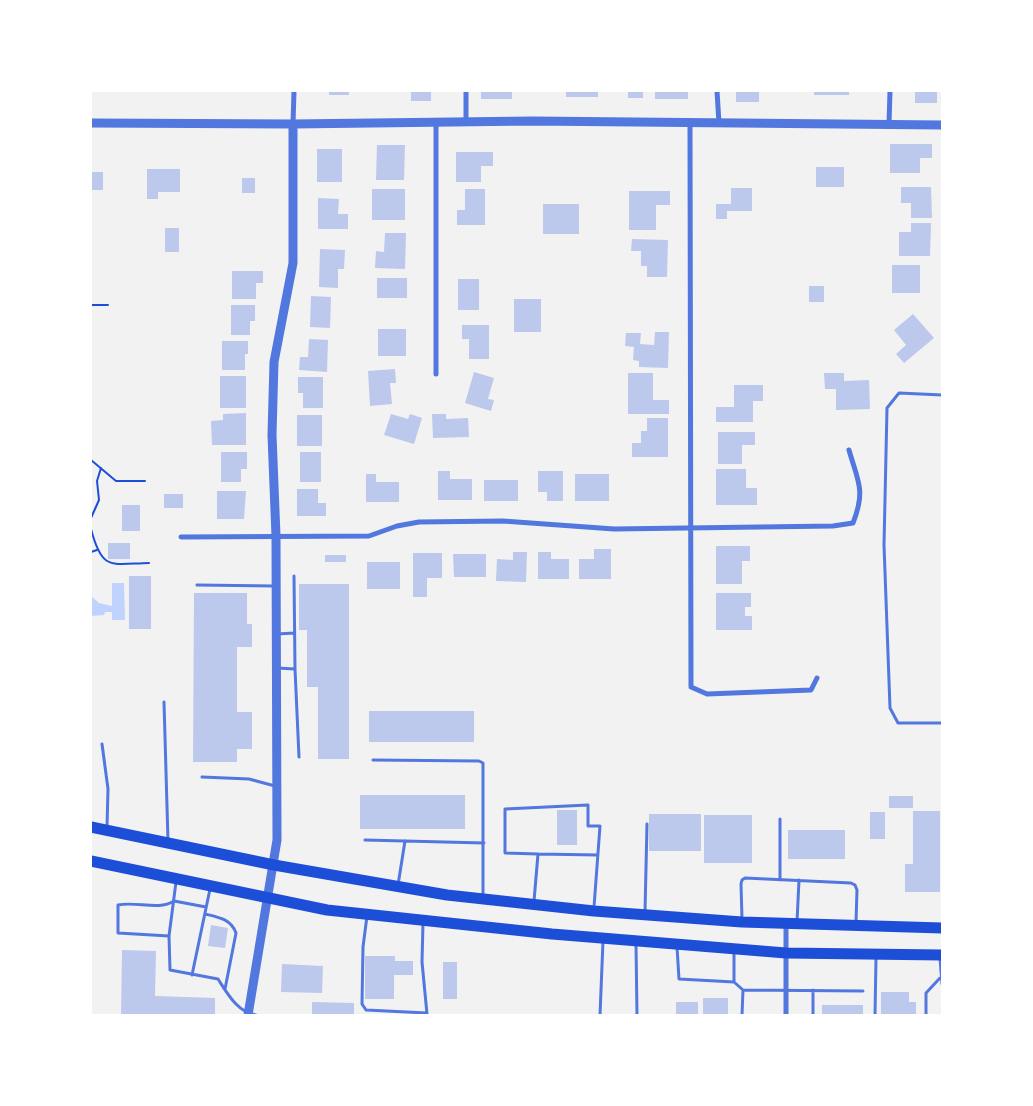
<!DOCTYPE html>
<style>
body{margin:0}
#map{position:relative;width:1033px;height:1106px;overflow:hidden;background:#f2f2f2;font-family:Raleway,sans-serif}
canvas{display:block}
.frame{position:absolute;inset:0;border:92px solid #fff;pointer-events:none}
</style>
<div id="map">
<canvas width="1033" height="1106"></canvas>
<div class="frame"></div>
</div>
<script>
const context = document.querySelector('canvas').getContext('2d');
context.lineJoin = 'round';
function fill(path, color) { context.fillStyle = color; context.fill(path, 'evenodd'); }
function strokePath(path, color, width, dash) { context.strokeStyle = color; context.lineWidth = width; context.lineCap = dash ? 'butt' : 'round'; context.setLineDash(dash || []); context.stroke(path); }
fill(new Path2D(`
 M112,583H124L125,620H112V612H105L104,615L91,616V596L99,603L112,606Z`), '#bfd3fe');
fill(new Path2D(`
 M329,91H349V95H329Z
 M411,91H431V101H411Z
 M481,91H512V99H481Z
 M566,91H598V97H566Z
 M628,91H643V98H628Z
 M655,91H688V99H655Z
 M736,91H759V102H736Z
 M814,91H849V95H814Z
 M915,91H937V103H915Z
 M890,144H932V158H920V173H890Z
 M377,145H405L404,180H376Z
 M317,149H342V182H317Z
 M456,152H493V166H481V182H456Z
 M816,167H844V187H816Z
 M147,169H180V192H158V199H147Z
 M91,172H103V190H91Z
 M242,178H255V193H242Z
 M901,187H931L932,218H911V203H901Z
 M731,188H752V211H727V219H716V204H731Z
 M372,189H405V220H372Z
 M465,189H485V225H457V210H465Z
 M629,191H670V205H656V230H629Z
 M318,198L339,199L338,214H348V229H318Z
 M543,204H579V234H543Z
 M911,223H931L930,256H899V232H911Z
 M165,228H179V252H165Z
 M385,233H406L405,269L375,268L376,251L384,252Z
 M632,239L668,240L667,277H647V266H641V251H631Z
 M320,249L345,250L344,269H338V288L319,287Z
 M892,265H920V293H892Z
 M232,271H263V283H256V299H232Z
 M377,278H407V298H377Z
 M458,279H479V310H458Z
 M809,286H824V302H809Z
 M311,296L331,297L330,328L310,327Z
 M514,299H541V332H514Z
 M231,305H255V321H250V335H231Z
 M913,314L934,338L904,363L896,354L906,345L894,330Z
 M462,325H489V359H469V339H462Z
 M378,329H406V356H378Z
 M655,332H669L668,368L639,367V361L633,360L634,347L625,346L626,333H641L640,344L654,345Z
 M309,339L328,340L327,372L299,370L300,357H308Z
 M222,341H248V354H245V370H222Z
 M395,369L396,383H390L392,404L370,406L368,371Z
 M474,372L494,378L488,399L494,400L491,411L465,403Z
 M628,373H653V400H669V414H628Z
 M824,373H844V381L869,380L870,409L836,410V389H825Z
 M220,376H246V408H220Z
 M298,377H323V408H303V393H298Z
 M734,385H763V401H753V422H716V407H734Z
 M246,413V445H212L211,421L223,420V414Z
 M391,414L408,419L410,414L422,418L414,444L384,435Z
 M432,414H446V419L468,418L469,437L433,438Z
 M297,415H322V446H297Z
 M647,418H668V457H632V443H641V431H647Z
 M718,432H755V445H742V464H718Z
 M221,452H247V469H241V482H221Z
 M300,452H321V482H300Z
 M716,469H746V488H757V505H716Z
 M438,471H450V479H472V500H438Z
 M538,471H563V501H547V492H538Z
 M366,474H376V482H399V502H366Z
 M575,474H609V501H575Z
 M484,480H518V501H484Z
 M297,489H318V503H326V516H297Z
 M217,491H246L244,519H217Z
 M164,494H183V508H164Z
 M122,505H140V531H122Z
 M108,543H130V559H108Z
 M716,546H750V561H742V584H716Z
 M594,549H611V579H579V559H594Z
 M513,552H527L526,582L496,581L497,559L513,560Z
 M538,552H551V559H569V579H538Z
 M413,553H442V578H427V597H413Z
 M453,554H486V577H454Z
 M325,555H346V562H325Z
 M367,562H400V589H367Z
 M129,576H151V629H129Z
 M299,584H349V759H318V687H307V630H299Z
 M194,593H247V624H252V647H237V712H252V749H237V762H193Z
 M716,593H751V607H745V616H752V630H716Z
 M369,711H474V742H369Z
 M360,795H465V829H360Z
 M889,796H913V808H889Z
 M557,810H577V845H557Z
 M913,811H940V892H905V864H913Z
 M870,812H885V839H870Z
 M649,814H701V851H649Z
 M704,815H752V863H704Z
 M788,830H845V859H788Z
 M211,925L228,928L225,948L208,946Z
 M122,950L156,951L155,996L215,998V1015H121Z
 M365,956H395V961H413V975H394V999H365Z
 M443,962H457V999H443Z
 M282,964L323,966L322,993L281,992Z
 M881,992H909V1002H916V1015H881Z
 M703,998H728V1015H703Z
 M312,1002L354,1003V1015H312Z
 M676,1002H698V1015H676Z
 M822,1005H863V1015H822Z`), '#bdc9ec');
strokePath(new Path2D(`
 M91,305H108
 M91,460L116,481H145
 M91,518L99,500L97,481L101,468
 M91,529C102,571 110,564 149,563
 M91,552L97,550`), '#1d4ed8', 2);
strokePath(new Path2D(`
 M942,395L899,393L887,408L884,545L890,708L898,723H942
 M197,585L275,586
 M277,634L294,633
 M277,668L295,669L294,576
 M295,669L299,757
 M164,702L168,841
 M102,744L108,789L107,827
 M373,760L479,761L483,763V896
 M202,777L249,779L275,786
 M780,819V880
 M365,840L484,843
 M538,854L598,855
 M176,882L169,936L170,970L218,979C227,993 238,1013 256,1015
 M398,885L405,841
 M534,901L538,854L505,853V809L588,805V826H600L594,907
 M645,912L647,824
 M205,914C218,917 231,919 236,933L225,989
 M367,916L363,947L362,1004L366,1010L427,1013
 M742,919L741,884L742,880L745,878L851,883L855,885L857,890L856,922
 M797,922L799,880
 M423,923L422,962L427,1014
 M169,936L118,933V905C137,901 158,911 174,901L206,907
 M636,944L637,1015
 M677,947L679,979L734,982L743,990L863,991
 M734,952V982
 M940,958L942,984
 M192,975L210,889
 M600,1015L603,941
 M742,1015L743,990
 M813,1015V990
 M875,1015L876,958
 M926,1015V993L940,978`), '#5277de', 3);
strokePath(new Path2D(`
 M466,91V123
 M717,91L719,123
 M690,122L691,687L707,694L811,690L817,678
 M436,123V374
 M293,124L294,91
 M889,124L890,91
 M181,537L369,536L397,526L419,522L503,521L614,529L833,526L853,523C866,490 858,482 849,450
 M786,924V1015`), '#5277de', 5);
strokePath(new Path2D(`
 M91,123L293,124L532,121L942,125
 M248,1015L277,840L276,536L272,435L274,362L293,263V124`), '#5277de', 9);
strokePath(new Path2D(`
 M91,827L274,865L447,895L594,911L742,922L942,928
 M91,861L327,910L552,934L786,953L942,955`), '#1d4ed8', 11);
</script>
